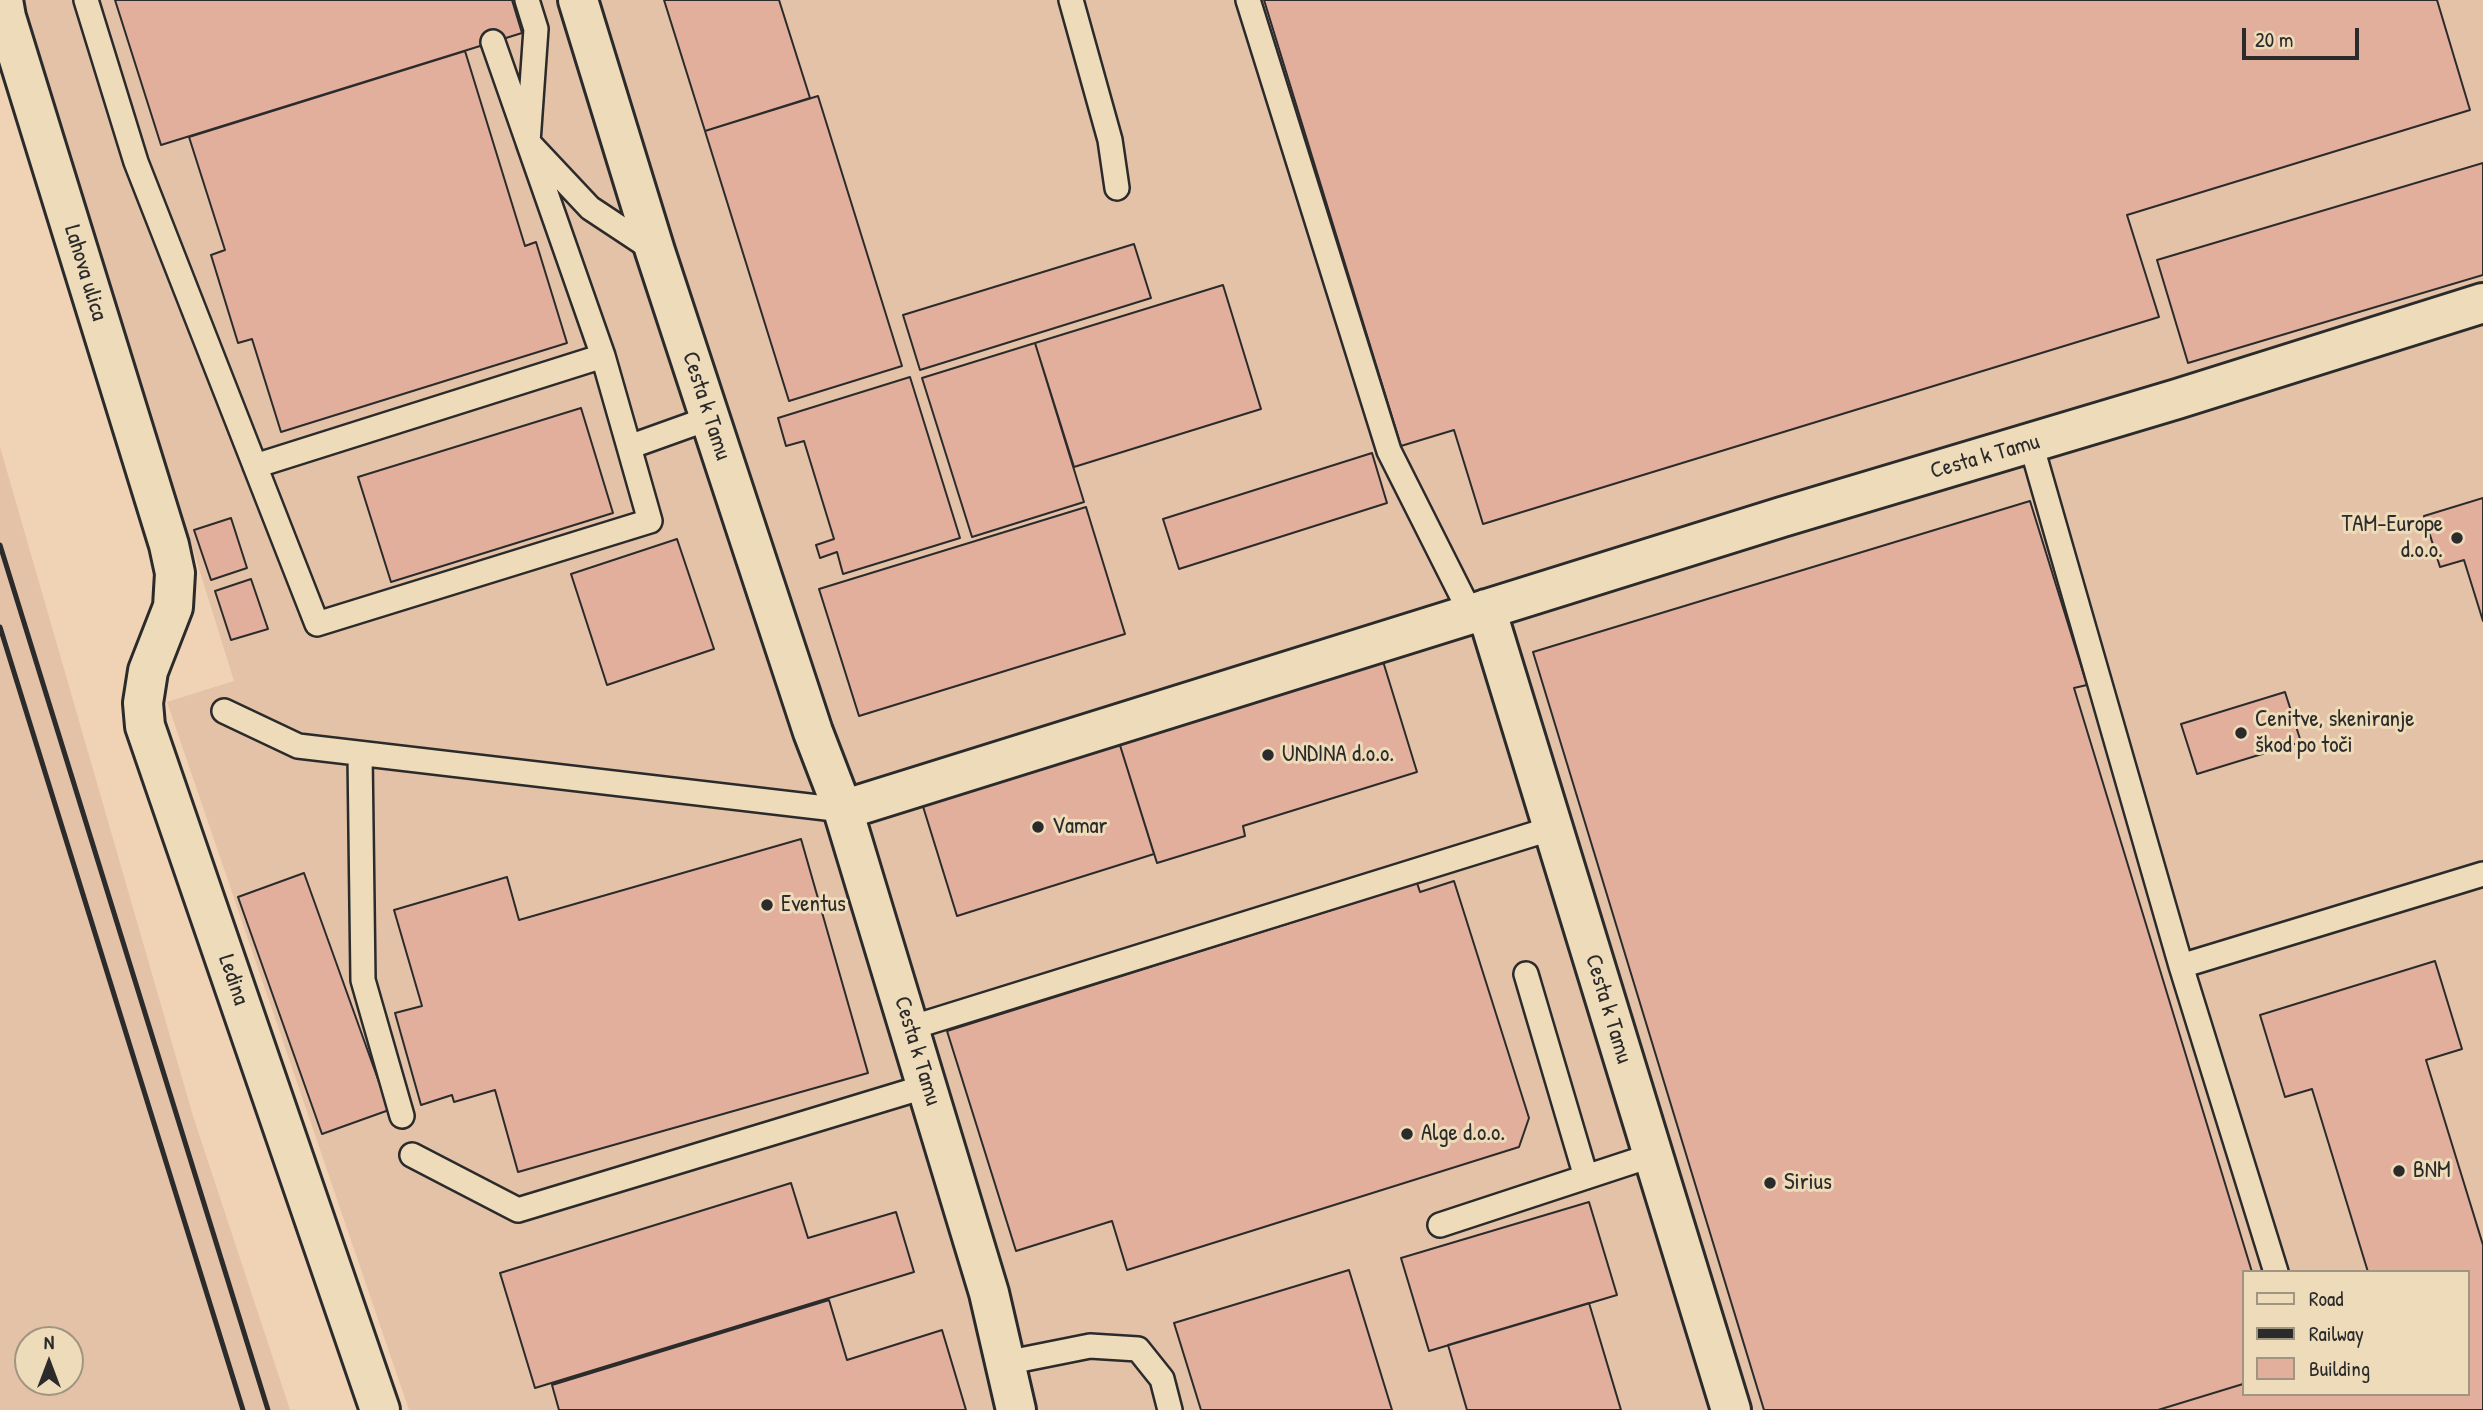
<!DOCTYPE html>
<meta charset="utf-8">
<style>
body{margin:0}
#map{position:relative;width:2483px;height:1410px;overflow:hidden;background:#f0d2b4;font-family:"Patrick Hand",sans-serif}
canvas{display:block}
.legend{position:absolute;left:2242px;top:1270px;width:228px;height:126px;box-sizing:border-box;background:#eedbb9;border:2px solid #a09580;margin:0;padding:9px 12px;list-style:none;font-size:21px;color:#2b2b2b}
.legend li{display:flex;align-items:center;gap:14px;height:35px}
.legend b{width:35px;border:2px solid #a09580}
.north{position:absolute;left:14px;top:1326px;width:70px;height:70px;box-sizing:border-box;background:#eedbb9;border:2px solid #a09580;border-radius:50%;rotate:0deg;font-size:19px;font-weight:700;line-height:28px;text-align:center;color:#2b2b2b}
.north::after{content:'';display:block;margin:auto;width:24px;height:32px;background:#2b2b2b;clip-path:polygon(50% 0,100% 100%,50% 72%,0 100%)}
.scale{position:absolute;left:2242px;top:28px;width:117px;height:32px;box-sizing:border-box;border:4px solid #2b2b2b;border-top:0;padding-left:9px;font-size:21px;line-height:24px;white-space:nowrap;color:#2b2b2b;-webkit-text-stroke:5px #eedbb9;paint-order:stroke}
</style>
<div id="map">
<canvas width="2483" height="1410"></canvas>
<ul class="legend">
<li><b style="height:9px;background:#eedbb9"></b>Road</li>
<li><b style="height:9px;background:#2b2b2b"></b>Railway</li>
<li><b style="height:19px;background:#e1af9c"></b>Building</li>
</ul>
<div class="north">N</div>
<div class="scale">20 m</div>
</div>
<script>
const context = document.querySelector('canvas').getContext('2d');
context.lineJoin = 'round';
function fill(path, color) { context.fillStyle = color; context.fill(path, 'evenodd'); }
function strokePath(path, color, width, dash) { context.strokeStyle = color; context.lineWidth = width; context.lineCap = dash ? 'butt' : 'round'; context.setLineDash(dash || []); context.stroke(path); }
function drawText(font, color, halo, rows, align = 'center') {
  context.font = font + ' "Patrick Hand",sans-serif'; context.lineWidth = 6; context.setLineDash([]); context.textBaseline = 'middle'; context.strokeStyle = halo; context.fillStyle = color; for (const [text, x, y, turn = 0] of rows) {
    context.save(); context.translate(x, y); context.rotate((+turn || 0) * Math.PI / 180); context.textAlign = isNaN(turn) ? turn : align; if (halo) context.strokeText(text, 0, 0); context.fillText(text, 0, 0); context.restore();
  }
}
fill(new Path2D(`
 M22,0H2483V1410H409L167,702L234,681ZM2243,1272H2467V1394H2243Z
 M0,447L193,1116L290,1410H0ZM28,1340H70V1382H28Z`), '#e4c2a8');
const building = new Path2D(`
 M115,0H512L522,33L161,145Z
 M664,0H779L810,98L705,131Z
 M1264,0H2437L2470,110L2127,215L2159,317L1483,524L1454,430L1401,446Z
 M465,51L525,246L536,242L567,343L281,432L252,339L238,343L211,255L225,250L189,137Z
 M818,96L902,366L789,401L705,131Z
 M2483,163V275L2188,363L2157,260Z
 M1134,244L1151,298L920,370L903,315Z
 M1223,285L1261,409L1074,467L1035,343Z
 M1035,343L1084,502L972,537L922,378Z
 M910,377L960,538L843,574L837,552L820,558L816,545L834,539L804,441L786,446L778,418Z
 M581,408L613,513L391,582L358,477Z
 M1372,453L1387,503L1179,569L1163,519Z
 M2483,498V621L2464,560L2440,567L2424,516Z
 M2030,501L2087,685L2074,688L2252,1272H2243V1384L2158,1410H1764L1533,652Z
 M1086,507L1125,634L859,716L819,589Z
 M231,518L247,568L211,580L194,530Z
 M677,539L714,649L607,685L571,574Z
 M251,579L268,629L231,640L215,591Z
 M1382,658L1417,772L1243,826L1245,836L1157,863L1118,739Z
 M2285,692L2301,742L2197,774L2181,724Z
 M1118,739L1154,854L957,916L921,800Z
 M801,839L868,1073L518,1172L495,1090L454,1102L452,1095L421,1105L395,1013L422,1006L394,910L507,877L519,920Z
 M304,873L389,1110L322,1134L238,897Z
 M1454,881L1529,1118L1519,1147L1127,1270L1112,1221L1016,1251L947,1031L1417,883L1420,892Z
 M2435,961L2462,1049L2426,1060L2483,1245V1410H2158L2243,1384V1394H2467V1272H2368L2312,1089L2285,1097L2260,1015Z
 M791,1183L808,1238L896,1212L914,1272L535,1388L500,1273Z
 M1589,1202L1617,1295L1429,1351L1401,1258Z
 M1349,1270L1392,1410H1201L1174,1323Z
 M829,1300L847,1360L942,1330L966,1410H559L552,1385Z
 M1589,1303L1621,1410H1467L1448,1345Z`);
fill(building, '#e1af9c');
strokePath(building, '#2b2b2b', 2);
const lane = new Path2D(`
 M86,0L136,162L317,624L650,521L629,447L710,418
 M527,0L536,29L528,142L603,356L629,447
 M1071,0L1110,140L1117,188
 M1248,0L1389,451L1471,614
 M493,42L528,142L590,208L655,251
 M2031,444L2181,966L2276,1272
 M255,466L603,356
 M224,711L298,746L843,810
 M360,754L363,980L402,1116
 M2181,966L2483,874
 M1526,974L1586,1177
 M910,1028L1553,828
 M412,1155L518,1210L927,1086
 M1440,1225L1653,1155
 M1005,1363L1090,1346L1138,1349L1162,1379L1170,1410`);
const street = new Path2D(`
 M3,0L6,17L169,545L175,573L173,607L148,671L143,703L145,726L380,1410
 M578,0L655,251L813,732L843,810L989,1293L1016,1410
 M1486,609L1731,1410
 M843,810L1782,517L2177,399L2483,303`);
strokePath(lane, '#2b2b2b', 28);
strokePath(street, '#2b2b2b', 44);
strokePath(lane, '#eedbb9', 23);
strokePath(street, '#eedbb9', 38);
strokePath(new Path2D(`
 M0,545L268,1410
 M0,627L243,1410`), '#2b2b2b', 5);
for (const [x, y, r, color] of [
 [2457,538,7,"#2b2b2b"],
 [2241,733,7,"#2b2b2b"],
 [1268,755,7,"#2b2b2b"],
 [1038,827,7,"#2b2b2b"],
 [767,905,7,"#2b2b2b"],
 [1407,1134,7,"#2b2b2b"],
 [2399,1171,7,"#2b2b2b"],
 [1770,1183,7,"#2b2b2b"]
]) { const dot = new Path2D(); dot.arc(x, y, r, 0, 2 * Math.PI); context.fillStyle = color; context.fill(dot); strokePath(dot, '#eedbb9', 2.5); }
drawText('23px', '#2b2b2b', '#eedbb9', [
 ["Lahova ulica",85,273,73],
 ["Cesta k Tamu",706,406,72],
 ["Cesta k Tamu",1985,457,-16],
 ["Ledina",233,980,71],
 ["Cesta k Tamu",1608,1009,73],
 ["Cesta k Tamu",917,1051,73]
]);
drawText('23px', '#2b2b2b', '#eedbb9', [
 ["TAM-Europe",2443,525,"right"],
 ["d.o.o.",2443,551,"right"],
 ["Cenitve, skeniranje",2255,720],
 ["škod po toči",2255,746],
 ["UNDINA d.o.o.",1282,755],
 ["Vamar",1052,827],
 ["Eventus",781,905],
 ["Alge d.o.o.",1421,1134],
 ["BNM",2413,1171],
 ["Sirius",1784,1183]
], 'left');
</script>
